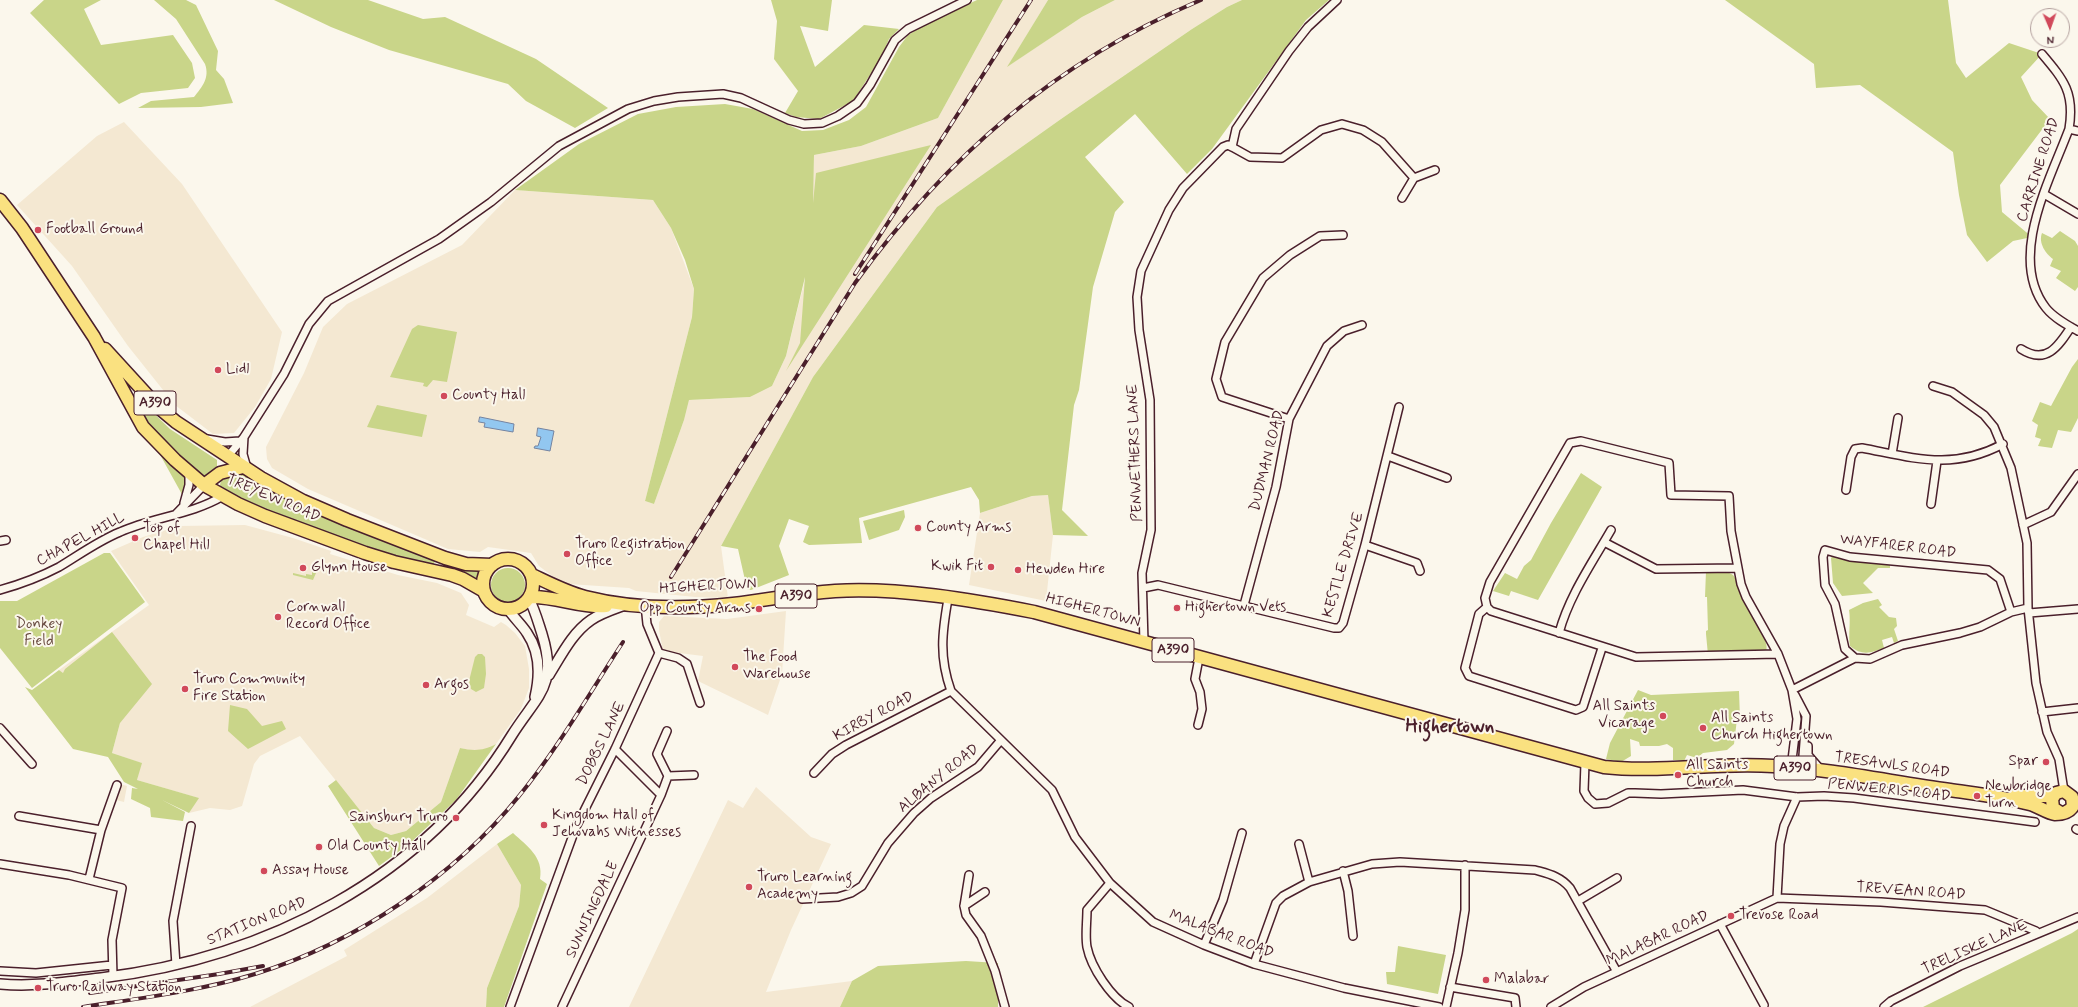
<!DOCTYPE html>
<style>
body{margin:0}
#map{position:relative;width:2078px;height:1007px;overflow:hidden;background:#fbf7ec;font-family:Mynerve,sans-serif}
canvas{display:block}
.north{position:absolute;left:2030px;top:8px;width:40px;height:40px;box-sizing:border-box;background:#fbf7ec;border:1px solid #b4a19f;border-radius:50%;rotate:178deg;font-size:11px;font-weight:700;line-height:16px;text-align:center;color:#4a1f2b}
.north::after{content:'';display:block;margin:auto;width:14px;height:18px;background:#d1495b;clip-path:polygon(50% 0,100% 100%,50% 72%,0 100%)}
</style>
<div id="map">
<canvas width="2078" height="1007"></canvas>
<div class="north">N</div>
</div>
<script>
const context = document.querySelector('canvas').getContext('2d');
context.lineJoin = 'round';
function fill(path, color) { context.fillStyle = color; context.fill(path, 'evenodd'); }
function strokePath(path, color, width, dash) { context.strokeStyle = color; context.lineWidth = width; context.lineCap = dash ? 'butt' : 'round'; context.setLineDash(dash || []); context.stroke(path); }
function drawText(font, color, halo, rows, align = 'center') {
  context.font = font + ' Mynerve,sans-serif'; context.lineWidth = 4; context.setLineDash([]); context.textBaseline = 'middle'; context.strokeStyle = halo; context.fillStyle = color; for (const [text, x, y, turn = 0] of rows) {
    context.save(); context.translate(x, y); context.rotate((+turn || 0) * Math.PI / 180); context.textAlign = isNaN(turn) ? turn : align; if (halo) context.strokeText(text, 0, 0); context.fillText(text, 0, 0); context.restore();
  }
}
fill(new Path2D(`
 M1003,0H1048L1008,66L1082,17L1115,0H1242L1227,7L1192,29L1061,119L937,207L813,377L721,546L728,598L695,597L636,591L629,588L569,584L559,581L539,566L531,553L488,547L480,552L448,549L308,489L272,468L267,459L266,447L304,373L323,327L347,304L462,245L515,190L653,200L671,228L694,289L692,317L645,501L654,504L684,420L689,400L750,397L772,386L786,356L810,259L814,155L861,146L938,118Z
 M124,122L182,184L282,332L271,379L255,407L234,433L213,434L175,405L128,346L72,266L17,205L97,136Z
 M1048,495L1053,535L1046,601L969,585L980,513L1032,496Z
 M245,525L293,538L331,551L330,554L398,575L437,583L461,593L469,605L466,615L494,627L501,622L506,625L515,633L525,646L529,669V688L521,709L496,744L485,750L473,751L460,748L441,802L406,831L391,835L374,828L300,736L260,756L254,764L242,806L230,810L210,808L189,813L198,798L137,780L141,763L112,753L120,723L59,670L149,605L111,551L143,537L179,526Z
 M786,611L782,674L768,715L698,681L703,656L663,651L659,630V622L664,616L727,619Z
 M120,784L127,786L124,802L116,800Z
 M756,787L811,837L831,844L791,930L766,992L852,981L840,1007H629L728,800L743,808Z
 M497,844L521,885L519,906L487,988L486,1007H250L347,956L344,950L427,898Z`), '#f4e8d2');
fill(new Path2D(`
 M44,0H101L84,9L101,45L173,35L192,63L195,78L188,88L141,93L119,104L30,13Z
 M154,0H186L196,5L218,51L216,70L224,79L233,103L201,107L138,108L151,101L194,97C202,87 210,78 205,64L176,19Z
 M274,0H368L423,19L445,17L536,59L608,108L575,128L526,101L508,84L389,50L331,27Z
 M771,0H832L828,31L800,26L815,67L864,25L899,29L889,39L881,58L853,101L819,119L796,117L785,113L798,91L774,59L777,21Z
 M977,0H1003L938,118L861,146L814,155L813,203L816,173L931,145L786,371L800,343L805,277L786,356L772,386L750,397L689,400L684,420L654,504L645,501L692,317L694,289L685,260L671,228L653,200L515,190L579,144L638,114L676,107L725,104L753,109L802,131L823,130L849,120L866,107L899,47L908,35L932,21Z
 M1048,0H1115L1082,17L1007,67Z
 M1242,0H1329L1306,20L1212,149L1187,174L1135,114L1085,157L1124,202L1115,212L1093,287L1079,390L1074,405L1062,510L1088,536L1053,535L1048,495L1032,496L980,513L979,500L971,487L859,518L862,543L809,545L803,542L809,526L789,519L779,546L789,575L751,590L747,589L738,549L721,546L813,377L937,207L1061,119L1192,29L1227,7Z
 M1725,0H1948L1956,63L1966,78L2009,43L2042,54L2021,77L2032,100L2050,119L2000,185L2002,212L2032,237L2013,241L1987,262L1967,235L1959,195L1953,152L1860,85L1816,88L1814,64Z
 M2060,231L2075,241L2078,246V287L2075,291L2056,278L2061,271L2050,266L2053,259C2046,254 2038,243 2042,233L2052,238Z
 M418,325L457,332L447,382L433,380L427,387L423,386L424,383L390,377L412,329Z
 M2078,359V418L2071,432L2058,430L2052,448L2038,446L2041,439L2035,437L2038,425L2032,421L2040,402L2051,406L2072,367Z
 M130,394H134L170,429L217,460V466L204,479H201L143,420Z
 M377,405L427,415L422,437L367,427Z
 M158,451L185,477L187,482L184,498Z
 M240,473L269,489L435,561L433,566L382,553L248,505L221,489L220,485L222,476Z
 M1581,473L1602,487L1538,600L1511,591L1509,596L1493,591L1505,573L1517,579L1524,566L1531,560L1551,523Z
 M904,510L905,517L899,530L869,540L863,521Z
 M104,553H110L145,602L32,688L0,648V601H17Z
 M1833,555L1890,565V568H1878L1863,583L1873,593L1842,596L1833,583L1831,558Z
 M446,565L479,571L476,581L445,569Z
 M491 585a17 17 0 1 1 34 0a17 17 0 1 1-34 0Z
 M1706,571C1713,571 1728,570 1733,575C1738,581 1741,594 1744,602C1749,613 1771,640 1766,652L1708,655L1706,634V631L1708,630L1707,597H1705Z
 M312,572L316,573L313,580L293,575V573L306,576V574L312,575Z
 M1878,599L1882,605L1879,607L1889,617L1896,618L1897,626L1894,629L1898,641L1894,643L1892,637L1882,640L1884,648C1871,653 1862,656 1850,646C1848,634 1851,623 1849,610L1863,603Z
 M112,632L152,684L120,723L112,753L142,763L137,780L199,798L189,813L162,800L185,812L183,821L151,817L150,808L131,799L132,788L138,789L124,782L108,757L73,749L25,687L32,690L59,670L63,673L65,669Z
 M478,654H482L485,657L486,674L484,688L476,692L471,689L469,681L475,657Z
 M1638,690L1651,695L1739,691L1740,719H1737L1734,744L1727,750L1703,753L1697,758L1687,755L1684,761L1673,760V748L1667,744L1659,746H1640L1639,742L1630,739L1631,756L1621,762L1606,759L1610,743Z
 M230,705L247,709L262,726L282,721L286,729L248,749L228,731Z
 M496,744L456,800L409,844L379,866L328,786L336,780L374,828L391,835L406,831L441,802L460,748C474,751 483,751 496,744Z
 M513,833C527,846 544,857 540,879L547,884L504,1007H486L487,988L519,906L521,885L497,844Z
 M2078,929V1007H1923L2072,933Z
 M1398,946L1446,955L1438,994L1387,984L1386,972H1395Z
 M966,961L998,963V1007H840L852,981L878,966Z`), '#c9d589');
const water = new Path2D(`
 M480,417L514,424L513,432L484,427L485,423L479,422Z
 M538,428L554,431L550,451L534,448L535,446H538L541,437L537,436Z`);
fill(water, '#92c7f0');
strokePath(water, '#7584a1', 1);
const minor = new Path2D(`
 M2042,54C2064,80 2075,93 2069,129C2050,180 2007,258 2046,308C2054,318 2067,325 2078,331
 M2069,129L2078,131
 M1232,147L1250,157L1282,158L1321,130L1342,124L1363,130L1382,142L1414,178
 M2044,194L2078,214
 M1402,198L1414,178L1435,170
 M2021,349C2046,365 2058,347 2071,327
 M1933,386L1952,392L1984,415L1994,427L2011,468L2027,543L2028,608L2036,683L2047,732L2059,759L2064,791
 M1289,419L1222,397L1216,379L1225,342L1263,278L1290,255L1320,236L1343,235
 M244,437L243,454L247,468
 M207,439L225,442L240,441
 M1892,454L1898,418
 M228,456L244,437L284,374L309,324L328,301L439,239L491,202L559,146L628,109L654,101L678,97L723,94L741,98L789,120L804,124L822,123L838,116L857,103L870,85L895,40L908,29L967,0
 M1388,456L1447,478
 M1846,490L1851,457L1855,449L1862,448C1915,458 1952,471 2003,444
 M184,503L189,485V472
 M1931,504L1937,461
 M175,515L204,485
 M2023,525L2051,512L2078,474
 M0,541L6,540
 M1604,542L1656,569L1738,568
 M1365,545L1417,563L1420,571
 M1143,588L1158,585L1334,628H1339L1343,623L1365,545L1399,407
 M0,590C21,584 40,577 59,567C79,555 98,541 120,532C153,517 191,515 223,496
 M948,599C942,633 939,657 951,691L1052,790L1075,837L1110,883L1153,922L1204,945L1254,964L1344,988L1439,1007
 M1244,605L1276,487L1289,419L1327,346L1344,331L1362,325
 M1487,607L1479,614L1465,668L1469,676L1576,710L1583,707L1602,648
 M2029,613L2078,609
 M1559,633C1569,596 1592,563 1611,530
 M1144,642L1142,573L1151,530L1150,400L1139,330L1137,297L1141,271L1169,210L1183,188L1223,147L1228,145L1232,147L1236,129L1289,51L1308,27L1337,0
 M659,653L678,658L687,664L700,703
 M1778,654L1636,657L1491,611L1487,607L1485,598L1490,582L1570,443L1581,441L1669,463L1671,495L1729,496L1731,531L1741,584L1746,597L1778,654L1792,690L1797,719L1791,768
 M1855,658L1845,649L1835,604L1825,585L1823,557L1825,550L1850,557L1988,570L2000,579L2011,612
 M1792,690L1855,658L1870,659L1902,645L1960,633L1980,627L2011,612L2028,608
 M1795,695L1806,716L1802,769
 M2042,712L2078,708
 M1198,725L1202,709L1200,692L1195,679L1199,658
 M0,728L32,764
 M1808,746V755L1821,770
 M1585,763L1584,791L1588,798L1595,804L1608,803L1628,793H1635L1661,794L1743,790L1797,797L1824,796L1854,798L2035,822
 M814,773L832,754L846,745L951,691
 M668,776L694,775
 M661,795L668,776L657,754L667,731
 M19,816L101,830
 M2076,829L2078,830
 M1299,844L1309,882
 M0,864L69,875L122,888L112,940L113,976
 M1343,871L1348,891L1353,936
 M969,875L964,906L966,915L981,936L995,971L1005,1007
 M89,879L101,830L117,785
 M1110,883L1087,910C1087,922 1085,936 1087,947C1091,967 1111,998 1129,1007
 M1777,898L1881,902L1985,910L2036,931L2037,934
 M1777,898L1780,844L1784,826L1797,797
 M802,899L838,897L851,893L862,886L888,843L914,813L931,798L978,767L1001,740
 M1578,901L1617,878
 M964,906L985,892
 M1720,924L1764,1005
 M1204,945L1223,900L1242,833
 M1254,964L1276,903L1283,896L1309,882L1372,864L1400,862L1535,870C1549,874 1560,876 1570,888L1617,972
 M176,965L173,921L191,826
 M0,971L36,973L112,965
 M1450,987L1515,998L1516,1007
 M510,1007L576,827L615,749L659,653L647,624L645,605
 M562,1007L661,795L615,749
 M1446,1007L1458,953L1465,910V865
 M1551,1007L1584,987L1777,898
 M1884,1007L1891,1001L1960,966L2078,917`);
const tertiary = new Path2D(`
 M508,609C514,618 522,625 527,633C540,652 540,676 535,697
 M549,675C561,656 572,633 591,620C601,613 614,609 625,605
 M0,984C34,987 67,982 101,978C265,958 424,879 512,735C538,694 558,686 542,634C538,622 535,610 529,599`);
const trunk = new Path2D(`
 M0,200L22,228L94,337L143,427L175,460L204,485L238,504L265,516L365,553L394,562L452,575L463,579L484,591
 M105,349L158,407L176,422L261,478L303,501L347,520L445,558L466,564L492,565
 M204,485L220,473L243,467
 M483 584a25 25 0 1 1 50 0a25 25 0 1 1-50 0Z
 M532,575C549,583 566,592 585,597C632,609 686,609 733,604C767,600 801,593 835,591C897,587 973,600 1034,612L1604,767C1660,773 1716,762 1773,766C1832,769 1891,782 1950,790C1977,794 2004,797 2030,804C2038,806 2047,813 2055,814C2062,814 2069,813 2073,806L2072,797L2064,791L2056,793L2052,799L2053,808L2061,813
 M530,597C556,596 580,608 606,606
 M2014,796H2054`);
strokePath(minor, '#4a1f2b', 10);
strokePath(tertiary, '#4a1f2b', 12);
strokePath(trunk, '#4a1f2b', 15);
strokePath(minor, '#fbf7ec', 7);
strokePath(tertiary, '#fbf7ec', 9);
strokePath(trunk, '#fae180', 12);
const rail = new Path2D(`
 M855,274L1031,0
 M671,577L855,283C947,156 1056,61 1201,0
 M90,993L219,974L263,966
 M83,1007C141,998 200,991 255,974C355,943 454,877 519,796C558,748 589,694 623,642`);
strokePath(rail, '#4a1f2b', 4);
strokePath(rail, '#fbf7ec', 2.5, [8]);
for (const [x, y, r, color] of [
 [38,230,4,"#d1495b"],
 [218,370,4,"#d1495b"],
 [444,396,4,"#d1495b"],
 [918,528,4,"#d1495b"],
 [135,538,4,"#d1495b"],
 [567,554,4,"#d1495b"],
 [991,567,4,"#d1495b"],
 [303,568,4,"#d1495b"],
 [1018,570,4,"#d1495b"],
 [1177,608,4,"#d1495b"],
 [759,609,4,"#d1495b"],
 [278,617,4,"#d1495b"],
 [735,667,4,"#d1495b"],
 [426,685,4,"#d1495b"],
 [185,689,4,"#d1495b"],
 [1663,716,4,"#d1495b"],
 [1703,728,4,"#d1495b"],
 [2046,762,4,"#d1495b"],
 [1678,775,4,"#d1495b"],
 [1977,796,4,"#d1495b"],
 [456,818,4,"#d1495b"],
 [544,825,4,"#d1495b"],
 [319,847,4,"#d1495b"],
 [264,871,4,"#d1495b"],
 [749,887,4,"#d1495b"],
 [1731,916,4,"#d1495b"],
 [1486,980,4,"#d1495b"],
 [38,988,4,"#d1495b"]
]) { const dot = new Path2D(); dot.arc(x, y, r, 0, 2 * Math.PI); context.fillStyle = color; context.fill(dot); strokePath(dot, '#fbf7ec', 1.5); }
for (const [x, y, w] of [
 [155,403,42],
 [796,596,42],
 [1173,650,42],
 [1795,768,42]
]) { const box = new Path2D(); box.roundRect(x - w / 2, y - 12, w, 24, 3); context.fillStyle = '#fbf7ec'; context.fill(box); strokePath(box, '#4a1f2b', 1); }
drawText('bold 14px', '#4a1f2b', null, [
 ["A390",155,403],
 ["A390",796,596],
 ["A390",1173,650],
 ["A390",1795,768]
]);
drawText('15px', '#4a1f2b', '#fbf7ec', [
 ["CARRINE ROAD",2039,170,-72],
 ["PENWETHERS LANE",1136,453,-92],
 ["DUDMAN ROAD",1268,461,-76],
 ["TREYEW ROAD",273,499,23],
 ["CHAPEL HILL",81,540,-28],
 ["WAYFARER ROAD",1898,547,7],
 ["KESTLE DRIVE",1344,565,-73],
 ["HIGHERTOWN",708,587,-3],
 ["HIGHERTOWN",1093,611,15],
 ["KIRBY ROAD",874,717,-28],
 ["DOBBS LANE",602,744,-64],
 ["TRESAWLS ROAD",1892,766,8],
 ["ALBANY ROAD",939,779,-39],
 ["PENWERRIS ROAD",1889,791,6],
 ["TREVEAN ROAD",1911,892,4],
 ["SUNNINGDALE",593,910,-65],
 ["STATION ROAD",257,922,-22],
 ["MALABAR ROAD",1221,935,21],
 ["MALABAR ROAD",1658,939,-25],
 ["TRELISKE LANE",1975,948,-24]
]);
drawText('15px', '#4a1f2b', '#fbf7ec', [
 ["Football Ground",46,230],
 ["Lidl",226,370],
 ["County Hall",452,396],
 ["County Arms",926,528],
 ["Top of",143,529],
 ["Chapel Hill",143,546],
 ["Truro Registration",575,545],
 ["Office",575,562],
 ["Kwik Fit",983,567,"right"],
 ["Glynn House",311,568],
 ["Hewden Hire",1026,570],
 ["Cornwall",286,608],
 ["Record Office",286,625],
 ["Highertown Vets",1185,608],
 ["Opp County Arms",751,609,"right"],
 ["The Food",743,658],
 ["Warehouse",743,675],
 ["Truro Community",193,680],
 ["Fire Station",193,697],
 ["Argos",434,685],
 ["All Saints",1655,707,"right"],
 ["Vicarage",1655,724,"right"],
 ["All Saints",1711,719],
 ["Church Highertown",1711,736],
 ["Spar",2038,762,"right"],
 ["All Saints",1686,766],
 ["Church",1686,783],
 ["Newbridge",1985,787],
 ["Turn",1985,804],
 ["Kingdom Hall of",552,816],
 ["Jehovahs Witnesses",552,833],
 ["Sainsbury Truro",448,818,"right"],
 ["Old County Hall",327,847],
 ["Assay House",272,871],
 ["Truro Learning",757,878],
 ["Academy",757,895],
 ["Trevose Road",1739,916],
 ["Malabar",1494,980],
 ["Truro Railway Station",46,988]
], 'left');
drawText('15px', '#6a4c42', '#fbf7ec', [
 ["Donkey",39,625],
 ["Field",39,642]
]);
drawText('bold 19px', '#4a1f2b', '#fbf7ec', [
 ["Highertown",1450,728]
]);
</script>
